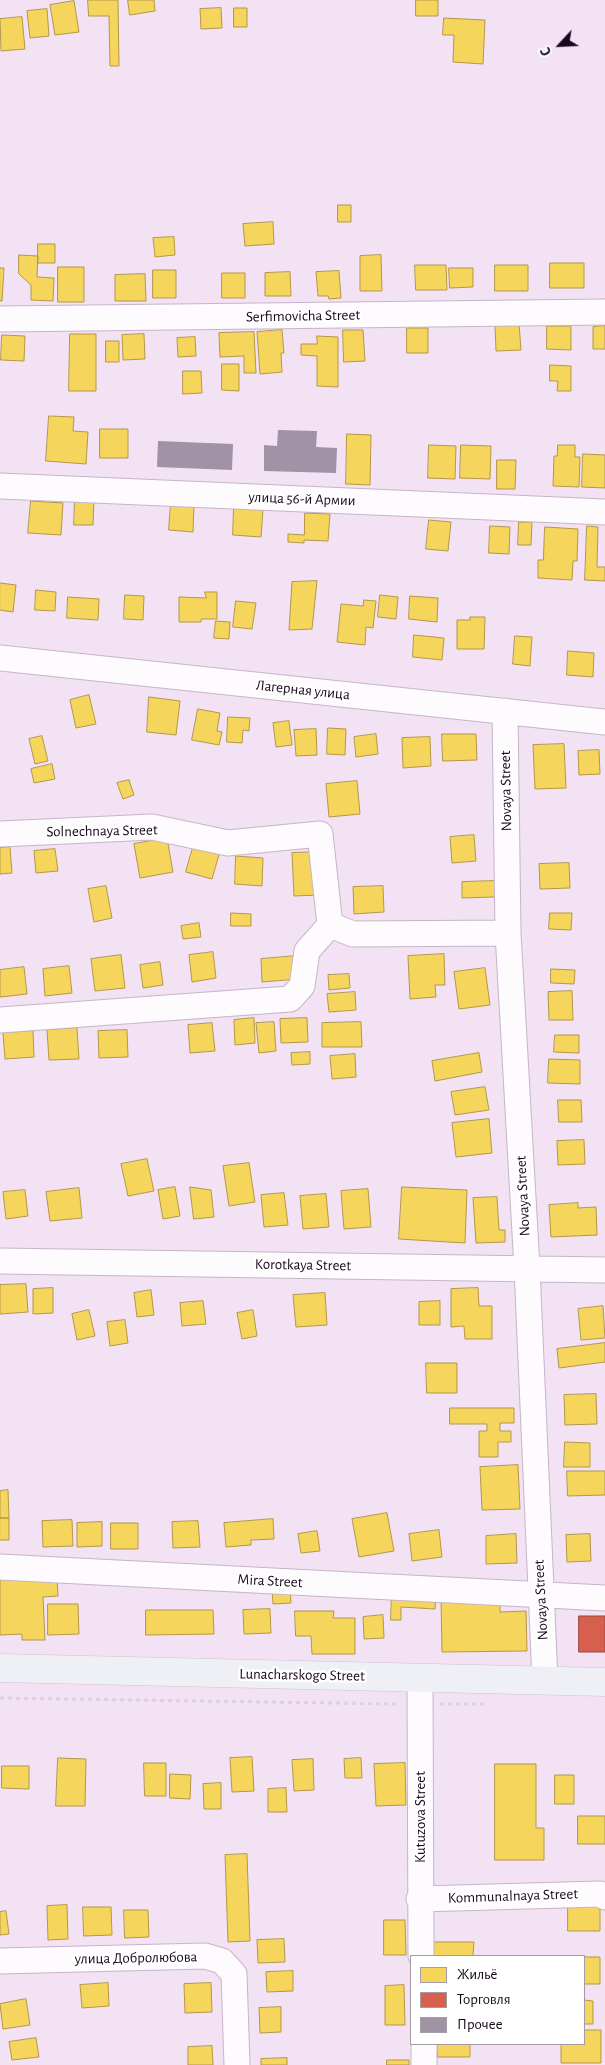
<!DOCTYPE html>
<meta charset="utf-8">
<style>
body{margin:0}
#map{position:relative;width:605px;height:2065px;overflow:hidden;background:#f2e2f4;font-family:"Alegreya Sans",sans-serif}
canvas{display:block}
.legend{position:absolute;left:410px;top:1955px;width:175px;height:90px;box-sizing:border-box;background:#fff;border:1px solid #a39ca4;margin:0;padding:6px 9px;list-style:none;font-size:15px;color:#18071b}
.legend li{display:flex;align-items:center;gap:10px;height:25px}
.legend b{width:25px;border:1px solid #a39ca4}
.north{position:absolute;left:535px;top:20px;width:50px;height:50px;-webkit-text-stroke:4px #fff;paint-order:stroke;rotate:245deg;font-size:14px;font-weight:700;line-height:20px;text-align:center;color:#18071b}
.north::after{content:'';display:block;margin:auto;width:18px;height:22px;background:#18071b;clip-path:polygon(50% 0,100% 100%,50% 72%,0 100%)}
</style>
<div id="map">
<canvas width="605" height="2065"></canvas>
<ul class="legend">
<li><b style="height:14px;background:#f6d55c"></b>Жильё</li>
<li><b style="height:14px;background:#d6604d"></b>Торговля</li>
<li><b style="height:14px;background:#a093a6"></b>Прочее</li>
</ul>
<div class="north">С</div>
</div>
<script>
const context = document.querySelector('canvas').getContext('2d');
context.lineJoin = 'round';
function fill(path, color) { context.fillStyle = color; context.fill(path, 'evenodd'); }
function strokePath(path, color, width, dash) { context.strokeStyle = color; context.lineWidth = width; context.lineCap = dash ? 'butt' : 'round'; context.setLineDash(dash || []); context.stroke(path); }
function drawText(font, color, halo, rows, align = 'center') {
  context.font = font + ' "Alegreya Sans",sans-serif'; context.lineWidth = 5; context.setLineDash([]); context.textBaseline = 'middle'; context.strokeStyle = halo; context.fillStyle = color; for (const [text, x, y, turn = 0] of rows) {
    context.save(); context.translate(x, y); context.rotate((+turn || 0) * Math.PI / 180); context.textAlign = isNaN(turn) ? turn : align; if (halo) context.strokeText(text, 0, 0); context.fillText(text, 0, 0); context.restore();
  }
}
const homes = new Path2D(`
 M88,0H118L119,66H110L109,16H89Z
 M128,0H154L155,11L130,15Z
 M416,0H438V16H416Z
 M74,1L79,32L55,35L50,5Z
 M221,8L222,28L201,29L200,9Z
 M234,8H247V27H234Z
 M47,9L49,36L30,38L27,11Z
 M22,17L25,49L1,51L0,19Z
 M444,18L485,20L483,64L453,62L454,35H443Z
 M338,205H351V222H338Z
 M273,222L274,244L245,246L243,224Z
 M174,237L175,255L155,257L153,238Z
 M38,244H55V263H38Z
 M19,255L38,256L37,277L54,278L53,301L31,300V285L19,274Z
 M381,255L382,291H360V256Z
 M550,263H584V288H550Z
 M415,265H446L447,290H416Z
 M495,265H528V291H495Z
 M58,267H84V302H58Z
 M0,268H4L2,301H0Z
 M449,268H473V287L450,288Z
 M153,270H176V298H153Z
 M339,271L341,298L329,299L328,296H318L316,272Z
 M290,272L291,296H265V273Z
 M222,273H245V298H222Z
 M145,274L146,301H115V275Z
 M519,323L521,350L496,351L495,325Z
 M547,326H571V350L547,349Z
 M605,326V349H593V327Z
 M407,328H428V353H407Z
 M282,330L284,353H281L282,372L260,374L257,332Z
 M343,330H363L365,361L344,362Z
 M254,332L256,373H244V356L220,357L219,333Z
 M70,334H96V391H69Z
 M144,334L145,359L123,360L122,335Z
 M2,335L25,336L24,361L1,360Z
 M317,336L338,337V387L317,386V356L301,355V344H317Z
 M195,337L196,356L178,357L177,338Z
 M106,341H119V362H106Z
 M222,364H239V391L222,390Z
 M550,365L571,366V391H557L558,381H550Z
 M183,371H201L202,393L183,394Z
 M49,416L74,417L73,431L88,432L86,464L46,461Z
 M100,429H128V458H100Z
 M347,434L371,435L370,485L346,484Z
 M429,445L456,446L455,479L428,478Z
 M461,445L491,446L490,479L460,478Z
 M558,445H575V457H580L579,487L553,486L554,456H557Z
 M583,454L605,455V488L582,487Z
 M497,460H516L515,489H497Z
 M75,497H94L93,525H74Z
 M31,501L63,503L61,535L28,533Z
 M171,503L194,504L193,532L169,530Z
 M234,508L263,509L261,537L233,535Z
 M305,513L330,514L328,541L304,540V543L288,542V534L304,535Z
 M429,520L451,522L448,551L426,549Z
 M519,522H532L531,545H518Z
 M490,526L510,527L509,554L489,553Z
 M587,526L598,527L597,567H605V581L585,580Z
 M545,527L578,529L577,561H573L572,580L538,578V560H543Z
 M317,581L312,629L289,630L292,582Z
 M0,583L16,585L13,612L0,610Z
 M36,590L56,592L55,611L35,610Z
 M205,592H217V619H201V622H179V597L206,598Z
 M125,595L144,596L143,620L124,619Z
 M380,595L398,597L396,619L378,617Z
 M410,596L438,598L437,622L409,619Z
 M68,597L99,599L98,620L67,618Z
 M364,600L376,601L373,628L366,627L365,645L337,642L341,604L363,606Z
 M236,601L256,603L252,629L233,627Z
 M470,617H485L484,649H457V620H470Z
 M216,621L230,622L229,639L214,638Z
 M414,635L444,638L442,660L413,657Z
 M515,636L532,637L530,666L513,664Z
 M568,651L594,653L593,677L567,675Z
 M89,695L96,724L76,728L70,700Z
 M149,697L180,701L176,735L147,732Z
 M198,709L220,713L217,731L222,732L219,745L192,740Z
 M228,717L250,718L249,731L243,730L242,743L227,742Z
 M289,721L292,745L276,747L273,723Z
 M328,728L346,729L345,755L327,754Z
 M316,729L317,755L296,756L294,730Z
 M376,734L378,754L356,757L354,737Z
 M442,734H476L477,760L443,761Z
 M42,736L48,761L35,764L29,739Z
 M430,737L431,766L403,768L402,738Z
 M564,744L566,788L535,789L533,745Z
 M599,750L600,774L579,775L578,751Z
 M52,764L55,779L34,783L31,769Z
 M129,780L134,795L123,799L117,783Z
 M357,781L360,814L329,817L326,784Z
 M474,835L476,861L452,863L450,837Z
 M167,838L173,872L140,878L134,844Z
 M194,844L220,851L212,879L186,872Z
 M10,847L12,873L0,874V848Z
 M55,849L58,871L36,873L34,851Z
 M318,852L320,895L294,896L292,853Z
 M236,856L263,858L262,886L235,884Z
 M569,863L570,888L540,889L539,864Z
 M495,881V897L462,898V882Z
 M106,886L112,918L94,922L88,889Z
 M383,886L384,912L354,914L353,887Z
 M231,913L251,914V926H231Z
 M550,913H572L571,930L549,929Z
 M199,923L201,937L183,939L181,926Z
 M213,952L216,978L192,982L189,955Z
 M444,954L445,985H435L436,997L410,999L408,956Z
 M121,955L125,988L95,991L91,959Z
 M296,956L298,979L262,982L261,959Z
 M160,962L163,985L143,988L140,965Z
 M69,966L72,993L45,996L43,969Z
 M24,967L27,994L0,997V970Z
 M485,968L490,1005L459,1009L454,972Z
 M551,969L575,970L574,984L551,983Z
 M349,974L350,988L329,990L328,975Z
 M572,991L573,1020H549L548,992Z
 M355,992L356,1010L329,1012L327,994Z
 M254,1018L255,1043L235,1045L234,1020Z
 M307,1018L308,1042L281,1043L280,1019Z
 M274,1022L276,1051L259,1053L256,1023Z
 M361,1022L362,1047H322V1023Z
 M212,1023L215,1051L190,1053L188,1025Z
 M77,1028L79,1059L49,1060L47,1030Z
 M127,1030L128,1057L99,1058L98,1031Z
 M33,1031L34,1057L5,1059L3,1033Z
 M555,1035H579V1053L554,1052Z
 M310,1052V1064L292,1065L291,1053Z
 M479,1053L482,1072L435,1081L432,1061Z
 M355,1054L356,1077L332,1079L330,1056Z
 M549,1059L580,1060V1084L548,1083Z
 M485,1087L489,1110L455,1115L451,1092Z
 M558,1100H581L582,1122H559Z
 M489,1119L492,1153L456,1157L452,1123Z
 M584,1140L585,1164L558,1165L557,1141Z
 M147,1159L154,1191L128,1196L121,1164Z
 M249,1163L255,1202L229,1206L223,1166Z
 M175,1187L180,1216L163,1219L158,1190Z
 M190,1187L211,1190L214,1217L194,1219Z
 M402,1187L467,1190L465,1243L399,1239Z
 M79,1188L82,1218L50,1221L46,1192Z
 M368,1189L371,1227L344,1229L341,1191Z
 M25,1190L28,1216L6,1219L3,1192Z
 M284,1193L288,1225L264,1227L261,1195Z
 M326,1194L329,1227L303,1229L300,1196Z
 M497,1197L499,1230H505V1242L476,1243L473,1198Z
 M578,1203V1208L596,1207L597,1235L551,1237L549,1205Z
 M26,1284L28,1312L0,1314V1285Z
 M53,1288V1313L33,1314V1289Z
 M478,1288L479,1306H492V1339H465L464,1326L451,1327V1289Z
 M151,1290L154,1315L137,1317L134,1293Z
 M325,1293L327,1325L296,1327L293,1295Z
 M203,1301L206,1324L182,1326L180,1303Z
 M440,1301V1325H419V1302Z
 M603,1306L605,1338L581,1340L578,1309Z
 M89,1310L95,1336L77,1340L72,1314Z
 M253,1310L257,1336L242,1339L237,1313Z
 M125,1320L128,1343L110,1346L107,1322Z
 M605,1343V1362L559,1368L557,1349Z
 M426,1363H457V1393H427Z
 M596,1394L597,1424L565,1425L564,1395Z
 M450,1408H514V1423H500V1431H511V1442H498V1457H479V1431H487V1424H450Z
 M565,1442L590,1443V1467H564Z
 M518,1465L520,1509L482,1510L480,1467Z
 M567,1471H605V1495L568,1496Z
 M8,1490L9,1518H0V1491Z
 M387,1513L394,1551L359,1557L352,1519Z
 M0,1518H9V1540H0Z
 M273,1519L274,1539L251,1540V1545L226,1547L224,1523Z
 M72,1520L73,1546L43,1547L42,1521Z
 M198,1521L200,1547L173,1548L172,1522Z
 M102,1522V1546L77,1547V1523Z
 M111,1523H138V1549H111Z
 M439,1530L442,1557L412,1561L409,1534Z
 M317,1531L320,1551L301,1553L298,1534Z
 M516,1534L517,1563L486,1564V1536Z
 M590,1534L591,1561L567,1562L566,1535Z
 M57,1576L58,1596L43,1597L45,1640H22V1634L0,1635V1578Z
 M290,1588L291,1603L273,1604L272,1589Z
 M392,1591L436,1593L435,1609L401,1607V1620H391Z
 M500,1596V1612L526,1611L527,1651L442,1652L441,1597Z
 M48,1604H78L79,1634L48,1635Z
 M270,1609L271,1633L244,1634L243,1610Z
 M146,1610H213L214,1634L146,1635Z
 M295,1611H334L333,1618H355V1654H312L311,1636H296Z
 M383,1615L384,1638L364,1639L363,1617Z
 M252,1757L254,1791L232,1792L230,1758Z
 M58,1758L86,1759L85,1806H56Z
 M361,1758L362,1778H345L344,1759Z
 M313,1759L314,1790L294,1791L292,1760Z
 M144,1763H166V1796H145Z
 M405,1763L406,1805L376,1806L374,1764Z
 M495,1764H536V1828H544V1860H495Z
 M2,1766H29V1789L2,1788Z
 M170,1774L191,1775L190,1799L170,1798Z
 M555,1775H574V1804H555Z
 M221,1783V1809H204L203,1784Z
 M286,1788L287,1812H268V1789Z
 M578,1816H605V1844H578Z
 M247,1854L250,1941L228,1942L225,1855Z
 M67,1905L68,1939L48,1940L47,1906Z
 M568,1906H600V1931H568Z
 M83,1907H111L112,1935L84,1936Z
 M124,1910H148L149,1937L125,1938Z
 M6,1911L9,1934L0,1935V1912Z
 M384,1920H405L406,1955H384Z
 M284,1939L285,1962L258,1963L257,1940Z
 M434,1942H474L473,1956H434Z
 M584,1957H600V1984H584Z
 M293,1971V1991L267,1992L266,1972Z
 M108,1983L109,2006L82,2008L80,1985Z
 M211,1983L212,2012L185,2013L184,1984Z
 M404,1985L405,2025H385V1986Z
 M26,1999L30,2025L3,2029L0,2004Z
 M584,2000L593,2001V2024H584Z
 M281,2007V2032L260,2033L259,2008Z
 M584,2030H601V2063H561V2044H584Z
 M36,2038L39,2057L12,2060L9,2042Z
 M437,2044H470V2057H438Z
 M212,2046L213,2065H188V2047Z
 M287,2058V2065H261V2059Z
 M387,2060H409V2065H387Z`);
fill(homes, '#f6d55c');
strokePath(homes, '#b39748', 1);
const shops = new Path2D(`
 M579,1616H605V1652H579Z`);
fill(shops, '#d6604d');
strokePath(shops, '#9d453e', 1);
fill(new Path2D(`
 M278,430L317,431L316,447L337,448L336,473L264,471V445L277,446Z
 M158,441L233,444L232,470L157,467Z`), '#a093a6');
const minor = new Path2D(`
 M0,319L605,312
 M0,486L605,512
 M0,658L605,722
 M505,711L508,933L527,1268L545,1680
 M0,834L152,827L228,843L320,834L330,925L353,934L508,933
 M0,1020L290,999L302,986L307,951L330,925
 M0,1261L605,1270
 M0,1567L605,1598
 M420,1679L421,1956
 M419,1899L600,1894L605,1897
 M0,1961L205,1956L222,1961L234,1974L237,2065
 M424,2044V2065`);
const major = new Path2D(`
 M0,1668L605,1682`);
strokePath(minor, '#c6b5c8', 27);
strokePath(major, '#ccc3cd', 29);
strokePath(new Path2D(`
 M0,1698L399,1704
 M440,1704H487`), '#d8d4da', 3, [4, 4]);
strokePath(minor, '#fdfbfd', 25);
strokePath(major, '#eff0f6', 28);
drawText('15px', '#18071b', '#fff', [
 ["Serfimovicha Street",303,316,-1],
 ["улица 56-й Армии",302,499,2],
 ["Лагерная улица",303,690,6],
 ["Novaya Street",506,791,-91],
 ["Solnechnaya Street",102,831,-1],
 ["Novaya Street",523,1196,-93],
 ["Korotkaya Street",303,1265,1],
 ["Mira Street",270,1581,3],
 ["Novaya Street",541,1600,-93],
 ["Lunacharskogo Street",302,1675,1],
 ["Kutuzova Street",420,1817,-90],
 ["Kommunalnaya Street",513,1896,-2],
 ["улица Добролюбова",136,1958,-1]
]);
</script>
